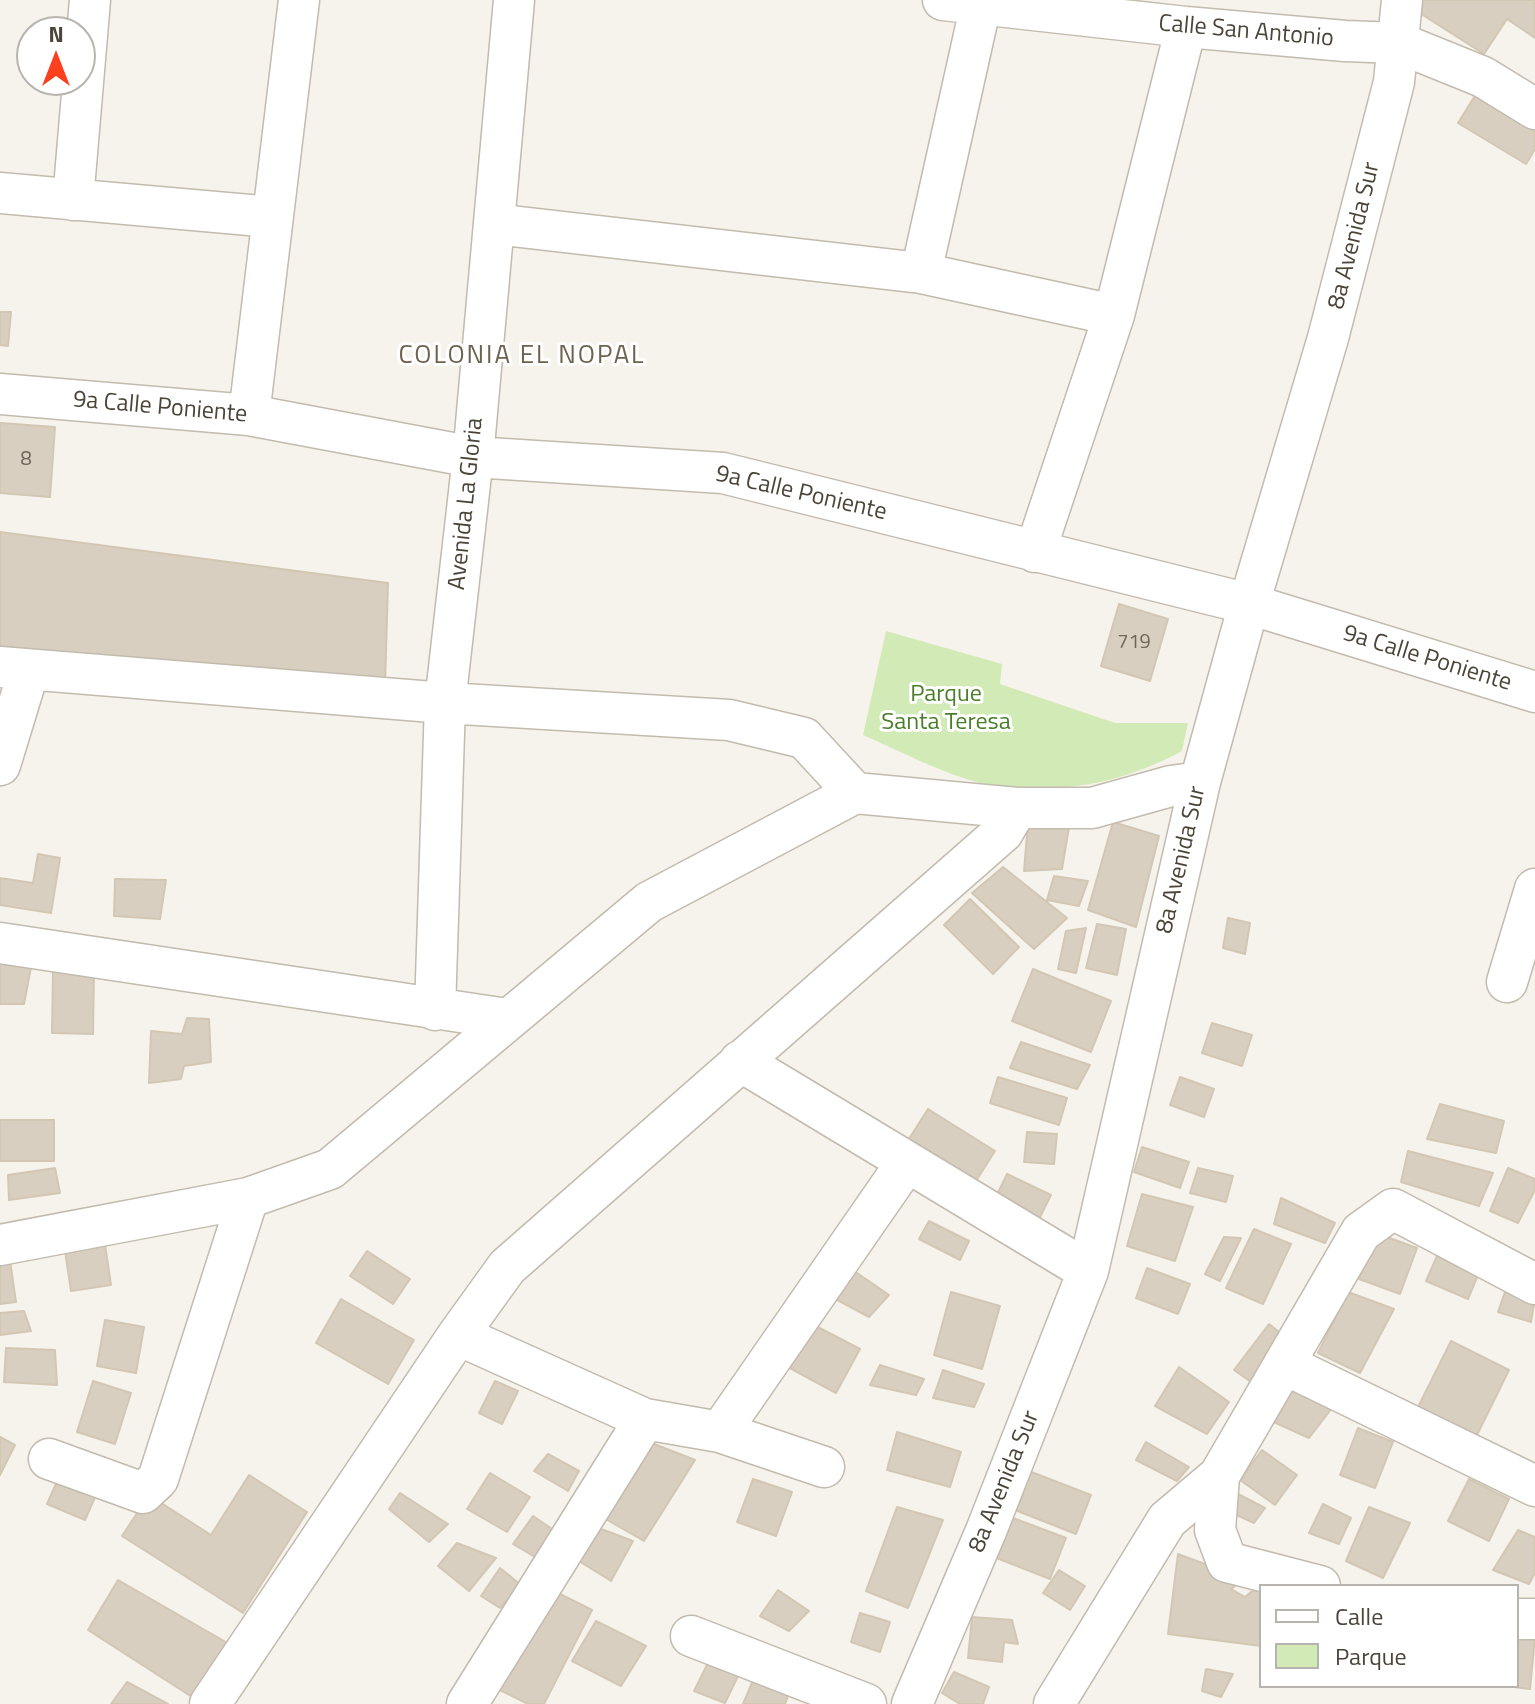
<!DOCTYPE html>
<style>
body{margin:0}
#map{position:relative;width:1535px;height:1704px;overflow:hidden;background:#f6f3ec;font-family:"Titillium Web",sans-serif}
canvas{display:block}
.legend{position:absolute;left:1259px;top:1584px;width:260px;height:104px;box-sizing:border-box;background:#fff;border:2px solid #b7b4b0;margin:0;padding:10px 14px;list-style:none;font-size:24px;color:#4b4439}
.legend li{display:flex;align-items:center;gap:16px;height:40px}
.legend b{width:40px;border:2px solid #b7b4b0}
.north{position:absolute;left:16px;top:16px;width:80px;height:80px;box-sizing:border-box;background:#fff;border:2px solid #b7b4b0;border-radius:50%;rotate:0deg;font-size:22px;font-weight:700;line-height:32px;text-align:center;color:#4b4439}
.north::after{content:'';display:block;margin:auto;width:28px;height:36px;background:#fc3f1d;clip-path:polygon(50% 0,100% 100%,50% 72%,0 100%)}
</style>
<div id="map">
<canvas width="1535" height="1704"></canvas>
<ul class="legend">
<li><b style="height:10px;background:#fff"></b>Calle</li>
<li><b style="height:22px;background:#d2eab5"></b>Parque</li>
</ul>
<div class="north">N</div>
</div>
<script>
const context = document.querySelector('canvas').getContext('2d');
context.lineJoin = 'round';
function fill(path, color) { context.fillStyle = color; context.fill(path, 'evenodd'); }
function strokePath(path, color, width, dash) { context.strokeStyle = color; context.lineWidth = width; context.lineCap = dash ? 'butt' : 'round'; context.setLineDash(dash || []); context.stroke(path); }
function drawText(font, color, halo, rows, align = 'center') {
  context.font = font + ' "Titillium Web",sans-serif'; context.lineWidth = 6; context.setLineDash([]); context.textBaseline = 'middle'; context.strokeStyle = halo; context.fillStyle = color; for (const [text, x, y, turn = 0] of rows) {
    context.save(); context.translate(x, y); context.rotate((+turn || 0) * Math.PI / 180); context.textAlign = isNaN(turn) ? turn : align; if (halo) context.strokeText(text, 0, 0); context.fillText(text, 0, 0); context.restore();
  }
}
fill(new Path2D(`
 M886,631L1002,664L1000,684L1115,723H1188L1182,751C1128,780 1076,792 1015,787C1005,786 994,787 984,784C943,774 902,752 863,735Z`), '#d2eab5');
const building = new Path2D(`
 M1410,0H1535V38L1507,19L1484,54L1407,5Z
 M1476,94L1535,129V149L1526,164L1458,123Z
 M0,312H11L8,346L0,345Z
 M0,423L55,427L50,497L0,493Z
 M0,532L388,583L385,686L0,648Z
 M1119,604L1168,619L1150,681L1101,666Z
 M1028,822L1069,827L1062,869L1024,871Z
 M1113,822L1159,836L1136,927L1088,910Z
 M38,854L60,858L51,913L0,905V878L33,883Z
 M1003,867L1067,918L1034,949L972,893Z
 M1054,876L1088,881L1079,906L1047,900Z
 M115,879L166,880L160,919L114,916Z
 M970,899L1019,947L993,974L944,925Z
 M1228,918L1250,923L1245,954L1223,948Z
 M1097,924L1126,929L1117,975L1086,968Z
 M1086,928L1076,973L1058,969L1066,931Z
 M0,961L32,962L24,1004H0Z
 M1033,969L1111,1001L1091,1052L1012,1021Z
 M53,971L94,972L93,1034L52,1033Z
 M187,1018L209,1019L211,1062L184,1066L181,1079L149,1083L151,1031L182,1034Z
 M1212,1023L1252,1035L1242,1066L1202,1053Z
 M1021,1042L1090,1065L1077,1089L1010,1068Z
 M998,1077L1067,1098L1059,1125L990,1103Z
 M1180,1077L1214,1089L1204,1117L1170,1105Z
 M1440,1104L1504,1121L1496,1153L1427,1139Z
 M928,1109L995,1151L974,1184L907,1142Z
 M0,1120H54V1161H0Z
 M1027,1132L1057,1134L1054,1164L1024,1162Z
 M1142,1147L1189,1162L1180,1188L1134,1172Z
 M1408,1151L1493,1173L1479,1206L1401,1182Z
 M55,1168L60,1193L9,1200L8,1175Z
 M1198,1168L1233,1176L1226,1202L1190,1193Z
 M1508,1168L1535,1179V1190L1518,1223L1490,1211Z
 M1007,1174L1051,1195L1037,1223L994,1201Z
 M1142,1194L1193,1207L1175,1261L1127,1246Z
 M1281,1198L1335,1223L1325,1243L1274,1224Z
 M929,1221L969,1241L960,1260L919,1239Z
 M1254,1229L1291,1244L1263,1304L1226,1288Z
 M1376,1233L1417,1248L1400,1294L1359,1279Z
 M1224,1237L1241,1238L1220,1281L1205,1274Z
 M104,1238L111,1285L71,1291L64,1244Z
 M367,1251L410,1279L393,1304L350,1276Z
 M9,1254L16,1302L0,1304V1255Z
 M1437,1256L1478,1275L1468,1299L1426,1281Z
 M847,1266L889,1295L869,1317L828,1295Z
 M1147,1268L1190,1284L1178,1314L1136,1298Z
 M1506,1289L1535,1298L1531,1322L1498,1312Z
 M951,1292L1000,1306L982,1369L934,1355Z
 M1348,1292L1394,1309L1360,1373L1318,1353Z
 M341,1299L414,1340L388,1384L316,1343Z
 M24,1311L31,1331L0,1335V1313Z
 M105,1320L144,1327L136,1373L97,1366Z
 M810,1323L860,1349L836,1393L786,1366Z
 M1269,1324L1288,1339L1254,1384L1234,1370Z
 M1451,1341L1509,1370L1476,1437L1417,1409Z
 M6,1348L55,1350L57,1385L4,1382Z
 M880,1365L924,1379L916,1395L870,1385Z
 M1179,1367L1229,1402L1207,1434L1155,1406Z
 M943,1370L984,1384L974,1407L933,1398Z
 M93,1381L131,1393L115,1444L77,1432Z
 M495,1381L518,1391L502,1424L479,1413Z
 M1291,1385L1332,1408L1309,1438L1267,1419Z
 M1358,1428L1393,1442L1375,1488L1340,1475Z
 M897,1432L961,1452L950,1487L887,1470Z
 M0,1437L15,1445L0,1475Z
 M644,1440L695,1460L644,1541L595,1513Z
 M1146,1442L1189,1467L1177,1481L1136,1460Z
 M1262,1450L1297,1475L1275,1505L1240,1480Z
 M548,1454L579,1471L568,1491L534,1471Z
 M1026,1470L1091,1495L1076,1534L1010,1508Z
 M490,1473L530,1497L507,1532L467,1509Z
 M249,1475L307,1512L243,1613L122,1536L149,1495L211,1535Z
 M58,1479L96,1495L85,1520L47,1504Z
 M753,1479L792,1492L776,1536L737,1522Z
 M1469,1479L1509,1499L1489,1541L1448,1521Z
 M400,1493L448,1524L429,1542L389,1509Z
 M1236,1493L1265,1508L1254,1523L1228,1511Z
 M1323,1504L1351,1518L1339,1544L1309,1533Z
 M897,1507L943,1520L908,1608L866,1591Z
 M1369,1507L1410,1523L1383,1578L1346,1561Z
 M1005,1515L1066,1538L1050,1579L989,1555Z
 M533,1516L558,1533L540,1560L513,1544Z
 M593,1526L633,1541L611,1581L574,1558Z
 M1518,1530L1535,1537V1573L1529,1584L1493,1570Z
 M457,1543L496,1558L469,1591L438,1566Z
 M1178,1554L1245,1579L1231,1589L1245,1597L1265,1580L1261,1586V1646L1168,1634Z
 M500,1568L521,1585L500,1608L481,1596Z
 M1059,1570L1085,1586L1070,1610L1043,1593Z
 M118,1580L231,1645L203,1704L88,1630Z
 M550,1589L592,1610L544,1704H528L498,1689Z
 M778,1590L809,1611L789,1631L760,1616Z
 M860,1613L890,1622L880,1652L851,1642Z
 M972,1617L1012,1620L1018,1644L1004,1642L1002,1662L968,1658Z
 M596,1621L646,1646L621,1686L572,1661Z
 M1517,1637H1535L1530,1689L1505,1686H1517Z
 M708,1663L739,1674L725,1703L694,1691Z
 M1206,1669L1233,1674L1221,1697L1202,1691Z
 M757,1671L792,1686L785,1704H743Z
 M954,1672L989,1687L983,1704H960L942,1693Z
 M127,1682L168,1704H111Z`);
fill(building, '#d8cfc1');
strokePath(building, '#d3c7b4', 2);
const minor = new Path2D(`
 M943,0L1186,27L1345,41L1399,43L1483,77L1535,109
 M0,193L272,217
 M73,200L90,0
 M494,224L921,273L1114,315
 M921,273L981,4
 M0,394L249,415L473,457L723,473L1249,604L1535,692
 M249,415L299,0
 M1035,552L1114,315L1186,27
 M0,667L445,703L729,720L804,738L855,793L1017,808H1092L1171,786L1200,782
 M0,765L29,670
 M0,943L507,1019
 M1507,982L1535,889
 M435,1010L445,703L473,457L514,0
 M740,1061L1088,1271
 M0,1245L248,1198L330,1169L649,902L855,793
 M458,1335L645,1419L720,1432L824,1467
 M1284,1364L1535,1486
 M720,1432L907,1162
 M49,1459L143,1493L158,1479L248,1198
 M1219,1476L1215,1530L1227,1562L1320,1586
 M1517,1619H1535
 M691,1636L866,1704
 M210,1704L458,1335L507,1267L1003,832L1017,808
 M467,1704L645,1419
 M912,1704L986,1531L1088,1271L1200,782L1249,604L1328,338L1394,82L1402,0
 M1054,1704L1167,1520L1219,1476L1361,1232L1393,1209L1535,1284`);
strokePath(minor, '#c2bbae', 43);
strokePath(minor, '#fff', 40);
drawText('20px', '#6e675b', null, [
 ["8",26,460],
 ["719",1134,643]
]);
drawText('24px', '#4b4439', '#fff', [
 ["Calle San Antonio",1246,32,5],
 ["8a Avenida Sur",1355,236,-76],
 ["9a Calle Poniente",160,408,5],
 ["9a Calle Poniente",801,494,13],
 ["Avenida La Gloria",467,504,-84],
 ["9a Calle Poniente",1427,659,17],
 ["8a Avenida Sur",1182,860,-77],
 ["8a Avenida Sur",1005,1482,-68]
]);
drawText('24px', '#4a7f2a', '#fff', [
 ["Parque",946,695],
 ["Santa Teresa",946,723]
]);
context.letterSpacing = '2px';
drawText('26px', '#6e6250', '#fff', [
 ["COLONIA EL NOPAL",522,357]
]);
context.letterSpacing = '0px';
</script>
